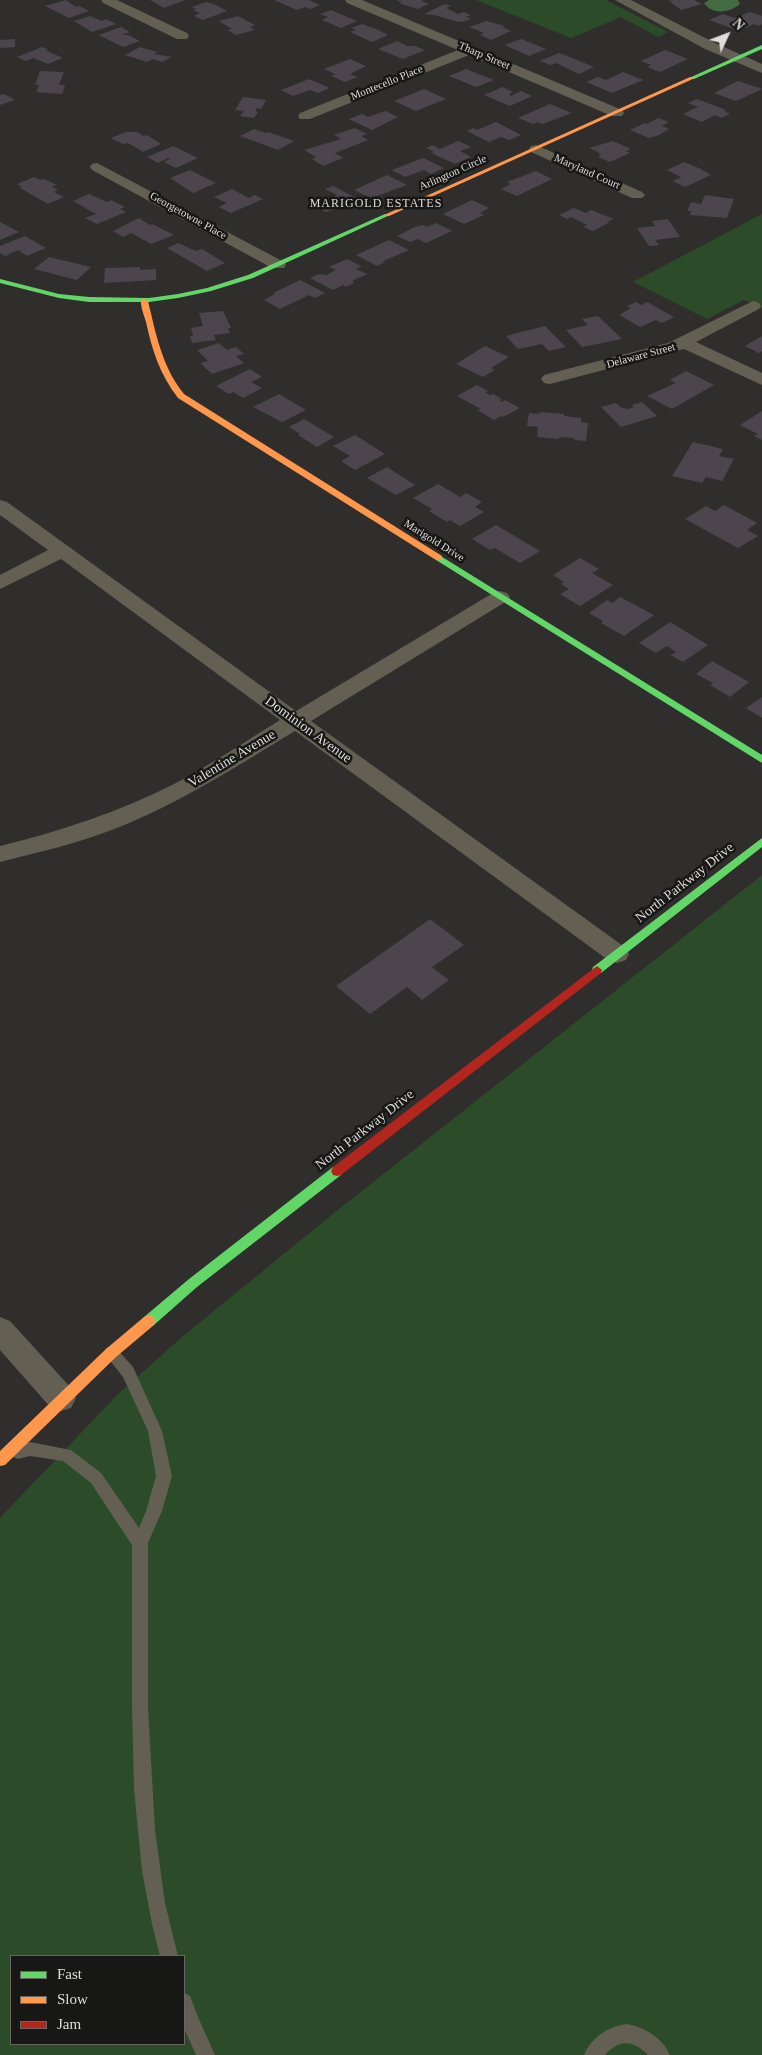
<!DOCTYPE html>
<style>
body{margin:0}
#map{position:relative;width:762px;height:2055px;overflow:hidden;background:#2f2e2c;font-family:"Times New Roman",serif}
canvas{display:block}
.legend{position:absolute;left:10px;top:1955px;width:175px;height:90px;box-sizing:border-box;background:#171715;border:1px solid #676664;margin:0;padding:6px 9px;list-style:none;font-size:15px;color:#dedddb}
.legend li{display:flex;align-items:center;gap:10px;height:25px}
.legend b{width:25px;border:1px solid #676664}
.north{position:absolute;left:702px;top:10px;width:50px;height:50px;-webkit-text-stroke:4px #171715;paint-order:stroke;rotate:47deg;font-size:14px;font-weight:700;line-height:20px;text-align:center;color:#dedddb}
.north::after{content:'';display:block;margin:auto;width:18px;height:22px;background:#dedddb;clip-path:polygon(50% 0,100% 100%,50% 72%,0 100%)}
</style>
<div id="map">
<canvas width="762" height="2055"></canvas>
<ul class="legend">
<li><b style="height:6px;background:#63d668"></b>Fast</li>
<li><b style="height:6px;background:#ff974d"></b>Slow</li>
<li><b style="height:6px;background:#b3261e"></b>Jam</li>
</ul>
<div class="north">N</div>
</div>
<script>
const context = document.querySelector('canvas').getContext('2d');
context.lineJoin = 'round';
function fill(path, color) { context.fillStyle = color; context.fill(path, 'evenodd'); }
function drawText(font, color, halo, rows, align = 'center') {
  context.font = font + ' "Times New Roman",serif'; context.lineWidth = 5; context.setLineDash([]); context.textBaseline = 'middle'; context.strokeStyle = halo; context.fillStyle = color; for (const [text, x, y, turn = 0] of rows) {
    context.save(); context.translate(x, y); context.rotate((+turn || 0) * Math.PI / 180); context.textAlign = isNaN(turn) ? turn : align; if (halo) context.strokeText(text, 0, 0); context.fillText(text, 0, 0); context.restore();
  }
}
fill(new Path2D(`
 M476,0H606L668,32L658,37L621,17L571,38Z
 M762,214V309L744,300L707,319L633,282Z
 M762,875V2055H0V1518L116,1396L183,1336L334,1213ZM11,1956H184V2044H11Z`), '#2b4b29');
fill(new Path2D(`
 M709,0H738L740,4C730,13 712,15 704,3Z`), '#456b43');
fill(new Path2D(`
 M66,0L76,7L79,6L89,11L69,18L45,6Z
 M150,0H185L164,8Z
 M274,0H309L320,5L310,9L305,7L297,10Z
 M396,0H424L421,1L429,4L417,9L399,3L402,2Z
 M673,0H694L702,4L681,10L669,1Z
 M206,2L214,4L227,11L203,20L194,16L200,13L193,10L196,9L192,7Z
 M445,4L451,6L446,8L458,14L463,12L471,15L466,17L471,19L462,22L455,21L434,15L424,14Z
 M331,10L340,14L357,21L341,28L322,20L328,17L320,14Z
 M750,12L762,16V24L759,26L754,24L746,28L742,26L734,29L709,20L723,14L734,18Z
 M90,16L102,21L106,19L116,24L92,32L74,21Z
 M238,16L255,25L250,27L255,30L236,35L227,30L232,29L219,21Z
 M486,21L505,26L502,27L511,31L491,40L480,35L484,33L469,27Z
 M362,24L376,29L388,35L372,42L350,32L356,30L351,28Z
 M121,27L130,32L121,35H128L140,41L123,47L99,35Z
 M15,39V47L0,48V40Z
 M521,39L546,49L529,56L505,45Z
 M397,41L407,46H415L425,50L403,59L378,49Z
 M42,47L48,49L45,50L63,58L48,64L33,58L26,61L17,57Z
 M140,47L157,52L154,54L172,57L162,62L153,59L147,62L125,55Z
 M665,50L688,59L660,72L647,67L651,65L641,61Z
 M559,53L565,55L594,67L579,74L556,63L551,65L540,61Z
 M350,59L366,66L350,74L358,77L345,82L331,76L335,74L324,69Z
 M466,69L481,75L494,80L476,87L449,76Z
 M40,71L64,72L59,85H65L62,94L36,92L39,85H35Z
 M623,72L643,80L612,93L586,82L598,77L606,80Z
 M309,79L330,88L318,93L310,90L293,96L281,90Z
 M738,81L762,89L736,101L714,93Z
 M503,87L513,92L509,94L511,96L521,91L532,96L510,106L484,95Z
 M424,89L446,99L416,111L394,101Z
 M4,94L15,100L0,105V95Z
 M243,97L266,100L261,109L257,108L255,111L258,112L254,118L240,116L244,111L235,110Z
 M697,99L726,110L724,111L730,114L721,118L715,115L702,122L683,114L698,107L688,103Z
 M550,104L572,113L542,124L538,122L533,124L518,118Z
 M385,111L398,117L372,130L349,119L362,114L368,117Z
 M658,118L669,122L662,126L669,129L659,135L649,138L630,130L645,123L647,124Z
 M496,122L521,135L509,140L501,137L489,142L467,131L473,128L477,130Z
 M355,128L367,134L361,136L368,140L335,153L343,158L323,166L312,159L316,157L304,150L341,139L334,135Z
 M254,129L266,133L268,132L294,141L278,150L240,136Z
 M126,132H137L144,136L147,135L161,144L143,152L128,143L123,144L111,138Z
 M458,141L471,147L460,151L471,157L455,164L431,153L434,152L426,148L433,145L440,149Z
 M613,141L631,149L626,151L630,153L610,162L598,157L601,155L598,154L600,153L589,148Z
 M173,146L198,158L176,168L164,162L170,159L168,158L158,163L147,157Z
 M423,158L444,168L431,174L424,170L405,177L392,170Z
 M684,162L701,169L711,175L685,187L673,181L681,177L667,170Z
 M190,170L216,183L193,193L170,178Z
 M536,171L552,179L517,196L501,189L511,184L507,182Z
 M387,175L407,185L371,198L354,190Z
 M34,177L40,180L44,179L57,185L52,187L58,190L54,192L64,197L48,204L20,188L22,187L17,184Z
 M333,186L366,203L353,209L347,206L326,212L313,205L337,195L325,189Z
 M232,189L249,198L255,195L263,199L231,213L219,207L227,203L214,197Z
 M89,194L107,202L111,200L125,207L120,209L126,212L97,224L85,218L96,214L73,201Z
 M705,195L734,199L727,218L690,215L691,211H687L691,202L701,204Z
 M472,200L489,208L480,213L484,215L464,224L443,214Z
 M574,208L586,213L591,210L614,219L608,221L610,222L593,231L583,227L587,225L571,217L567,219L559,215Z
 M139,218L150,225L152,224L174,235L151,244L131,233L123,237L113,231Z
 M668,219L680,237L655,240L659,245L649,246L637,228L655,226L652,221Z
 M0,222L19,232L0,240Z
 M436,223L452,231L426,243L418,239L410,242L397,236L415,227L423,225L427,227Z
 M25,236L46,248L27,256L18,250L5,256L0,253V246Z
 M389,240L409,250L383,261L385,262L377,266L356,255Z
 M178,243L196,251L202,249L225,263L207,271L167,248Z
 M49,257L91,267L77,280L34,269Z
 M347,259L361,266L356,269L367,274L352,281L354,283L346,287L343,285L333,290L310,278L319,274L327,275L336,270L329,267Z
 M140,267V270L156,269V280L104,283L105,268Z
 M300,280L325,293L315,298L309,295L280,309L264,300L275,294L273,293Z
 M636,302L641,305L647,302L674,317L662,323L656,320L640,327L619,315L631,308L627,306Z
 M223,311L231,328H228L230,333L214,335L216,340L192,343L190,336H193L191,328L203,326L199,313Z
 M598,316L622,339L582,347L566,330L588,325L582,319Z
 M545,326L566,347L549,351L542,344L518,349L506,336Z
 M762,336V351L759,353L745,346Z
 M219,343L227,350L236,347L244,354L236,356L244,363L212,374L200,363L208,361L197,350Z
 M485,346L509,357L491,368L495,370L483,377L456,364Z
 M250,369L262,377L251,382L262,388L243,398L233,392L229,394L216,386Z
 M686,371L714,385L672,409L647,396L676,383L670,380Z
 M477,385L488,391L485,392L490,395L493,394L502,399L499,400L502,402L505,400L520,408L503,417L501,416L494,420L477,410L481,409L457,396Z
 M279,394L306,410L282,422L253,407Z
 M642,402L657,416L621,427L601,407L616,403L622,408L628,409L634,407L632,405Z
 M762,411V440L754,436L758,434L740,425Z
 M540,412L564,414V416L581,418V422L588,423L586,441L574,440V438L561,437L558,439L537,437L538,427L527,426L529,413L539,414Z
 M304,419L334,437L317,447L298,435L300,434L289,427Z
 M355,435L385,454L355,470L341,461L350,456L333,446Z
 M693,442L723,449L719,456L734,459L722,481L706,477L702,483L672,476Z
 M387,467L415,485L396,495L367,478Z
 M438,484L460,497L466,493L482,502L475,507L484,512L460,526L450,520L447,522L429,511L432,509L413,498Z
 M724,505L757,523L747,530L758,536L738,548L685,519L706,506L715,511Z
 M496,525L540,551L520,563L495,548L490,550L472,539Z
 M580,558L599,569L592,573L613,585L580,606L560,594L569,589L561,584L564,582L553,575Z
 M620,597L654,615L624,636L601,623L603,621L589,613L607,600L612,603Z
 M670,622L708,645L683,662L671,655L676,652L667,646L656,653L639,643Z
 M712,661L749,682L730,697L710,685L713,683L696,674Z
 M762,697V718L746,708Z
 M430,919L464,945L432,967L449,980L422,1000L407,987L370,1014L336,986Z`), '#4c454e');
fill(new Path2D(`
 M111,1347L116,1348L133,1367L162,1431L172,1476L162,1511L148,1543V1707L155,1830L165,1903L178,1956H160L152,1924L142,1871L134,1789L132,1707V1545L91,1483L63,1461L30,1456L18,1459L13,1457L10,1452L13,1447L30,1442L71,1450L101,1473L139,1528L146,1511L156,1476L148,1431L123,1377L104,1353L106,1348Z
 M184,1993L190,1996L198,2017L215,2055H196L184,2028Z
 M627,2024C644,2027 663,2038 670,2055H648C633,2040 620,2039 605,2055H584C591,2038 608,2026 627,2024Z`), '#635f52');
fill(new Path2D(`
 M101,0H117L187,33L189,36L187,39H177L103,3Z
 M345,0H362L622,110L624,113L622,116H612L469,55L310,119H300L298,116L300,113L458,50L347,3Z
 M615,0H631L715,43L762,64V73L705,49Z
 M536,145L642,192L645,195L642,198H632L531,152L529,149L531,146Z
 M97,163L284,262L286,265L284,268H272L92,170L90,167L92,164Z
 M753,301L759,303L761,306L759,309L696,342L762,373V385L684,349L550,384L544,383L541,379L544,375L668,343Z
 M0,500L7,502L296,711L493,593L500,591L507,593L510,597L507,601L311,721L626,948L629,954L626,960L617,963L608,960L295,731C237,766 180,803 117,828C79,843 40,852 0,862V846C61,831 119,812 176,783C212,764 246,741 280,720L61,559L0,589V575L48,550L0,515Z
 M0,1317L10,1321L71,1388L76,1398L71,1408L61,1411L51,1408L0,1350Z`), '#635f52');
fill(new Path2D(`
 M762,45V49L694,79L689,78Z
 M385,214L390,215L253,278L211,291L178,298L149,302H89L59,298L0,283V279L59,294L89,297L149,298L178,294L207,288L248,275Z
 M439,555L762,755V763L436,560V556Z
 M762,838V847L601,973H593L592,970L593,967Z
 M337,1166L341,1167L343,1171L341,1175L197,1287L154,1325L149,1327L144,1325L143,1321L144,1317L189,1279L333,1167Z`), '#63d668');
fill(new Path2D(`
 M690,77L695,78L389,216L384,215Z
 M141,299L148,301C156,334 162,367 184,394L442,556V560H436L178,398C160,375 152,350 146,322C144,315 140,306 141,299Z
 M149,1315L154,1317L155,1321L154,1325L116,1357L5,1465L0,1466V1451L106,1349L144,1317Z`), '#ff974d');
fill(new Path2D(`
 M597,966L602,970L601,973L341,1175L337,1176L333,1175L331,1171L333,1167Z`), '#b3261e');
drawText('11px', '#dedddb', '#171715', [
 ["Tharp Street",484,56,23],
 ["Montecello Place",387,83,-22],
 ["Maryland Court",587,172,24],
 ["Arlington Circle",453,173,-24],
 ["Georgetowne Place",188,216,29],
 ["Delaware Street",641,356,-15],
 ["Marigold Drive",434,541,32]
]);
context.letterSpacing = '1px';
drawText('12px', '#dedddb', '#171715', [
 ["MARIGOLD ESTATES",376,204]
]);
context.letterSpacing = '0px';
drawText('14px', '#dedddb', '#171715', [
 ["Dominion Avenue",308,730,36],
 ["Valentine Avenue",232,759,-31],
 ["North Parkway Drive",685,883,-38],
 ["North Parkway Drive",365,1130,-38]
]);
</script>
